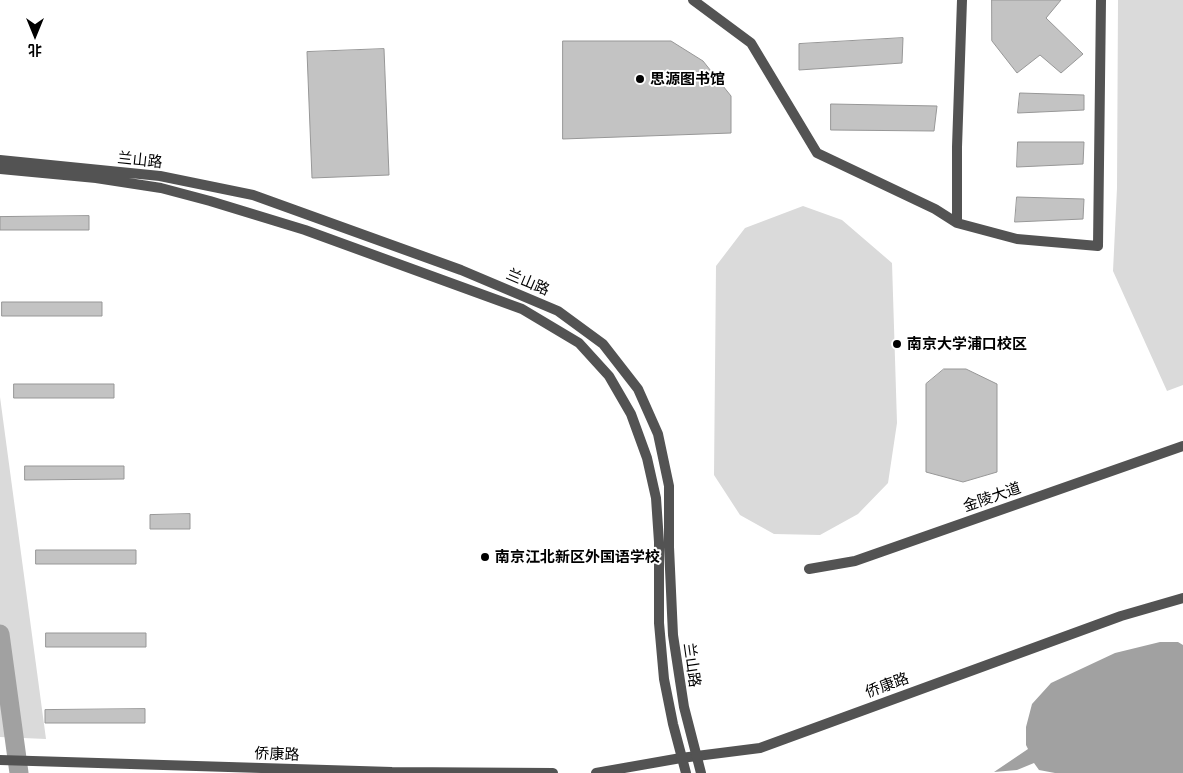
<!DOCTYPE html>
<meta charset="utf-8">
<style>
body{margin:0}
#map{position:relative;width:1183px;height:773px;overflow:hidden;background:#fff;font-family:Barlow,"Noto Sans SC",sans-serif}
canvas{display:block}
.north{position:absolute;left:10px;top:10px;width:50px;height:50px;-webkit-text-stroke:4px #fff;paint-order:stroke;rotate:180deg;font-size:14px;font-weight:700;line-height:20px;text-align:center;color:#000}
.north::after{content:'';display:block;margin:auto;width:18px;height:22px;background:#000;clip-path:polygon(50% 0,100% 100%,50% 72%,0 100%)}
</style>
<div id="map">
<canvas width="1183" height="773"></canvas>
<div class="north">北</div>
</div>
<script>
const context = document.querySelector('canvas').getContext('2d');
context.lineJoin = 'round';
function fill(path, color) { context.fillStyle = color; context.fill(path, 'evenodd'); }
function strokePath(path, color, width, dash) { context.strokeStyle = color; context.lineWidth = width; context.lineCap = dash ? 'butt' : 'round'; context.setLineDash(dash || []); context.stroke(path); }
function drawText(font, color, halo, rows, align = 'center') {
  context.font = font + ' Barlow,"Noto Sans SC",sans-serif'; context.lineWidth = 4; context.setLineDash([]); context.textBaseline = 'middle'; context.strokeStyle = halo; context.fillStyle = color; for (const [text, x, y, turn = 0] of rows) {
    context.save(); context.translate(x, y); context.rotate((+turn || 0) * Math.PI / 180); context.textAlign = isNaN(turn) ? turn : align; if (halo) context.strokeText(text, 0, 0); context.fillText(text, 0, 0); context.restore();
  }
}
fill(new Path2D(`
 M1118,0H1183V385L1167,391L1113,271L1117,188Z
 M803,206L842,220L892,263L897,423L888,483L858,514L820,535L774,534L740,515L714,475L716,266L745,228Z
 M0,397L46,739L0,737Z`), '#dadada');
fill(new Path2D(`
 M1160,642H1178L1183,645V773H1055L1039,770L1034,763L1017,770L994,772L1028,749L1026,745V727L1032,704L1051,683L1115,653Z`), '#a1a1a1');
strokePath(new Path2D(`
 M0,634L19,773`), '#a1a1a1', 19);
const building = new Path2D(`
 M992,0H1061L1046,18L1083,54L1061,73L1040,55L1017,73L992,41Z
 M903,38L902,63L799,70V44Z
 M563,41H671L703,61L731,96V133L563,139Z
 M384,49L389,175L312,178L307,52Z
 M1020,93L1084,95V110L1018,113Z
 M831,104L937,106L934,131L831,130Z
 M1018,142H1084L1083,164L1017,167Z
 M1017,197L1084,199L1083,219L1015,222Z
 M89,216V230H0V217Z
 M2,302H102V316H2Z
 M944,369H966L997,384V472L963,482L926,472V384Z
 M14,384H114V398H14Z
 M25,466H124V479L25,480Z
 M190,514V529H150V515Z
 M36,550H136V564H36Z
 M46,633H146V647H46Z
 M145,709V723H45V710Z`);
fill(building, '#c3c3c3');
strokePath(building, '#979797', 1);
strokePath(new Path2D(`
 M693,0L751,43L817,153L935,209L957,223L1017,239L1098,246L1101,0
 M957,223V147L962,0
 M809,569L855,561L1183,446
 M0,760L392,772L553,773
 M596,773L681,758L760,748L1121,616L1183,598`), '#535353', 10);
strokePath(new Path2D(`
 M0,160L160,176L253,195L461,270L558,311L603,344L638,389L658,434L669,486V547L673,635L684,707L701,773
 M0,169L96,178L161,188L210,201L305,230L522,309L579,343L609,376L631,414L647,458L656,498L659,542V623L664,679L673,724L686,773`), '#535353', 10);
for (const [x, y, r, color] of [
 [640,79,5,"#000"],
 [897,344,5,"#000"],
 [485,557,5,"#000"]
]) { const dot = new Path2D(); dot.arc(x, y, r, 0, 2 * Math.PI); context.fillStyle = color; context.fill(dot); strokePath(dot, '#fff', 2); }
drawText('bold 15px', '#000', '#fff', [
 ["思源图书馆",650,79],
 ["南京大学浦口校区",907,344],
 ["南京江北新区外国语学校",495,557]
], 'left');
drawText('15px', '#000', '#fff', [
 ["兰山路",140,160,6],
 ["兰山路",528,282,23],
 ["金陵大道",992,497,-19],
 ["兰山路",692,665,82],
 ["侨康路",887,685,-20],
 ["侨康路",277,754,2]
]);
</script>
